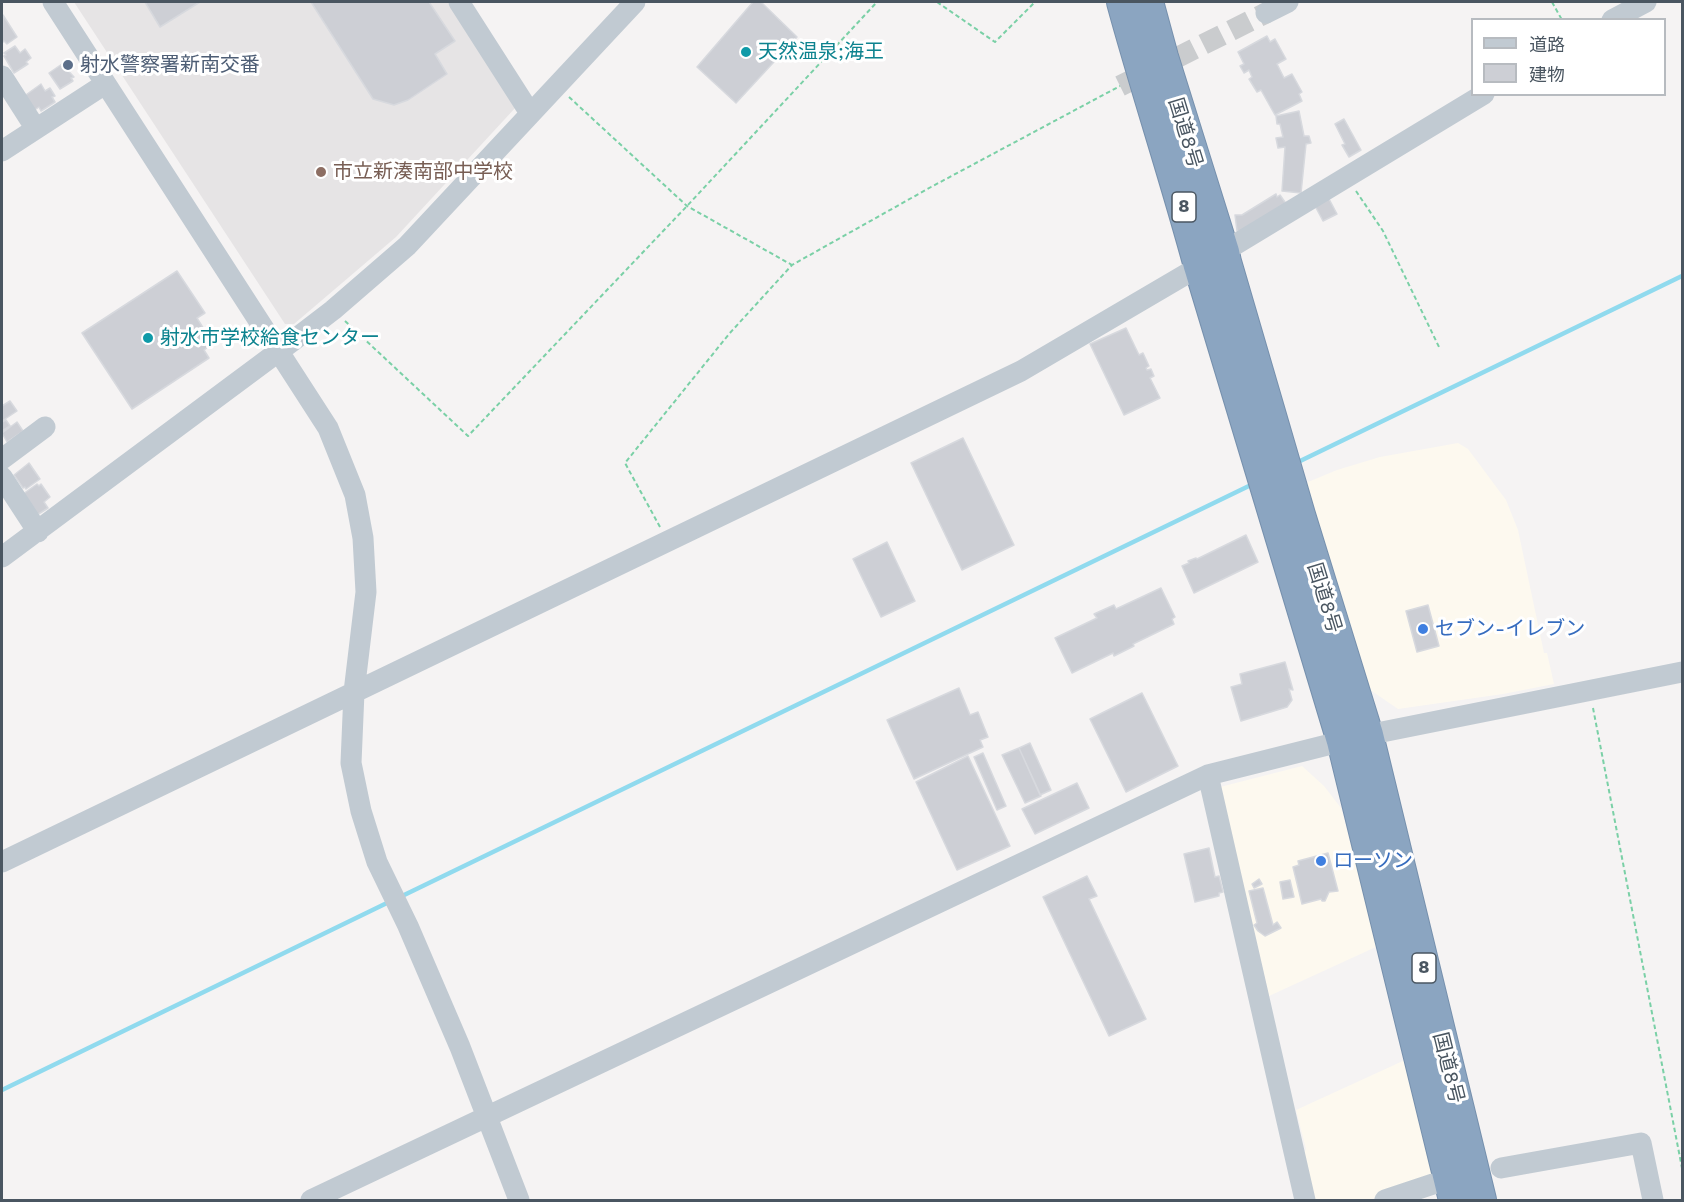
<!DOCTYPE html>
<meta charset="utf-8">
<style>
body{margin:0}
#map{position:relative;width:1684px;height:1202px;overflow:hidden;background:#f5f3f3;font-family:"Work Sans","Noto Sans JP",sans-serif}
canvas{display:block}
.frame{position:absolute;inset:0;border:3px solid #4a5661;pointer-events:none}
.legend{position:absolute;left:1471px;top:18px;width:195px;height:78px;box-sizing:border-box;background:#fff;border:2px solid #b7bbc0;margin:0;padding:8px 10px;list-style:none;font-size:18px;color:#4a5661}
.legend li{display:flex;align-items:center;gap:12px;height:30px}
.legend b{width:30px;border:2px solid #b7bbc0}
</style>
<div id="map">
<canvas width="1684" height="1202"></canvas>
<div class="frame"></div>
<ul class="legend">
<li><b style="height:8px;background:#c1cad2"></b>道路</li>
<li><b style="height:16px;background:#cdcfd5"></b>建物</li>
</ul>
</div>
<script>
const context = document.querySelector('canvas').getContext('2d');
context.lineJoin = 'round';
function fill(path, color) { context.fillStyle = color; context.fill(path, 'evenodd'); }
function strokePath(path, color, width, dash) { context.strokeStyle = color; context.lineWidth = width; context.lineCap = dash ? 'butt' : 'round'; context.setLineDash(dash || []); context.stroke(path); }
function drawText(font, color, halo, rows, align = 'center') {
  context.font = font + ' "Work Sans","Noto Sans JP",sans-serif'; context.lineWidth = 6; context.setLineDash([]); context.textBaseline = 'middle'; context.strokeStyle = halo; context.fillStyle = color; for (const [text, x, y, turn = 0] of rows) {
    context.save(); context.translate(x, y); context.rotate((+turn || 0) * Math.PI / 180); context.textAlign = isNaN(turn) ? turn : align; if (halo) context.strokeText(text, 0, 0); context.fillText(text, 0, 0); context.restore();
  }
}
fill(new Path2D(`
 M1458,443L1468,449L1506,500L1518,530L1544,653H1547L1554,684L1503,694L1398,709L1366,687L1321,532L1306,487L1308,482L1337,470L1380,457Z
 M1302,766L1324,786L1341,808L1378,946L1269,996L1220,787Z
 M1405,1060L1435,1178L1369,1200H1310L1301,1159L1306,1149L1296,1110Z`), '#fdf9ef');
fill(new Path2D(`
 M74,2H448L516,107L396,237L294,324H285Z`), '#e6e4e5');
strokePath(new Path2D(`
 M1296,463L1682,276
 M400,897L1253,484
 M2,1090L389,902`), '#90daee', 4.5);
const building = new Path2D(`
 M145,2H200L160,27Z
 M311,2H429L455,41L435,54L447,74L408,100L394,105L373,99Z
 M753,2H761L797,37L736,103L697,67Z
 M3,15L17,37L7,44L4,41L2,43Z
 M1267,36L1270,42L1275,39L1286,59L1277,64L1284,78L1292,74L1302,92L1299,94L1302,101L1275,115L1261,90L1257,92L1249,79L1252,77L1249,70L1244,73L1240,66L1244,64L1238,52Z
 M15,46L20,53L25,49L31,58L26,62L28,64L14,73L4,56L6,55L4,53Z
 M62,64L74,77L71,78L73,81L60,89L49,73Z
 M41,84L45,91L50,88L55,96L52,97L55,102L41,111L39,107L33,111L23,97Z
 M1299,111L1304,136H1309L1311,143L1306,144L1301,193L1282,191L1285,147L1278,148L1276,138L1283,137L1280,124H1277L1276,116Z
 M1344,119L1361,150L1349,157L1342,145L1345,144L1335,124Z
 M1276,194L1277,197L1280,195L1287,205L1243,231H1237L1235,215H1242Z
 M1328,197L1337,214L1323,221L1314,204Z
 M177,271L205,313L197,318L213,344L204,350L209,358L132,409L82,333Z
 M1126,328L1139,355L1143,353L1149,366L1146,368L1147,370L1151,369L1154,376L1150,378L1160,398L1124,415L1090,344Z
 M10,401L17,411L2,421V406Z
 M6,420L10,426L2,431V422Z
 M17,422L23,431L7,442L2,433Z
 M963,438L1014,545L962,570L911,463Z
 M29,463L40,479L26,489L25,487L23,488L14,475Z
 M37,484L39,486L41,484L50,497L44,502L48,508L37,515L23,494Z
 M1246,535L1258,562L1194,593L1182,566L1189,563L1188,561L1196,558L1197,559Z
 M887,542L915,601L881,617L853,559Z
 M1161,588L1175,617L1172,619L1174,624L1133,644L1134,646L1114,656L1113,653L1072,673L1055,638L1097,618L1094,614L1114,605L1116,609Z
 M1428,605L1439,646L1417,652L1406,611Z
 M1285,662L1293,690L1289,689L1292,700L1287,707L1241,721L1231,687L1242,684L1240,674Z
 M959,688L970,715L978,712L988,737L980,740L983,747L914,779L887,720Z
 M1142,693L1178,766L1126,792L1090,719Z
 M1030,743L1051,790L1040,795L1019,748Z
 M1019,748L1041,796L1025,803L1002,755Z
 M983,753L1006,806L997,810L974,757Z
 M968,756L1010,846L957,870L916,782Z
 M1077,783L1089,808L1035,834L1022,809Z
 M1209,848L1215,877L1219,876L1223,892L1219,893V896L1195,902L1184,854Z
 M1328,853L1338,891L1329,892L1325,901H1322L1321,899L1302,904L1293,867L1299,865L1298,861Z
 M1087,876L1097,896L1089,899L1146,1019L1109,1036L1043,897Z
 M1259,879L1262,884L1254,888L1252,884Z
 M1290,880L1294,897L1283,899L1280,882Z
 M1263,888L1273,925L1277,922L1281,928L1265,936L1258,931L1254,925L1257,923L1249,891Z`);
fill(building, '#cdcfd5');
strokePath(building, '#d7d9de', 1.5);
strokePath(new Path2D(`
 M1120,86L1266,13`), '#caccce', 21, [21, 10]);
const highway = new Path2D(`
 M1123,2C1147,90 1176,177 1200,266L1343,741L1455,1200
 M1147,2L1162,57L1223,252L1225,262L1299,515L1367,735L1480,1200`);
strokePath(highway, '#7690ad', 34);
strokePath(new Path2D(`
 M937,2L995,42L1035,2
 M1552,2L1562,20
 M569,97L687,206L792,265
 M1356,191L1383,231L1439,347
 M345,321L468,436L687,206L877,2
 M660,527L625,463L729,334L792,265L931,187L1120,86
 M1593,708L1682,1168`), '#7ad0a6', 2, [4.5, 3]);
strokePath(new Path2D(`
 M53,2L328,428L355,495L363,538L366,592L354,692L351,763L361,811L377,862L408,926L460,1047L519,1200
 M459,2L530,113
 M1266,13L1288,2
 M1612,20L1646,2
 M2,76L36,129
 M2,151L105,84
 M1223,252L1484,94
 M2,459L45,427
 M2,477L38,532
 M2,557L294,340L333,310L407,246L635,2
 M1208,775L1305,1200
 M2,862L1021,371L1200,266
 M1501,1168L1641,1143L1653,1200
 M311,1200L1208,775L1367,735L1682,672
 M1385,1200L1433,1184`), '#c1cad2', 21);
strokePath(highway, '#8ba5c1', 32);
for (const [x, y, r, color] of [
 [746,52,6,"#0f9aa8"],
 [68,65,6,"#5c6f8a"],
 [321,172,6,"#8d6e63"],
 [148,338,6,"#0f9aa8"],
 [1423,629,6,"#3f7fe0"],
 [1321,861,6,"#3f7fe0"]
]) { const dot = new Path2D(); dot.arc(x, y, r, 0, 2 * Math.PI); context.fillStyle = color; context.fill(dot); strokePath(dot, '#fff', 2); }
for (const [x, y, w] of [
 [1184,207,24],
 [1424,968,24]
]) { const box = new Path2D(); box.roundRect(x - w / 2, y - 15, w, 30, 4.5); context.fillStyle = '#fff'; context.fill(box); strokePath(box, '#4a5661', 1.5); }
drawText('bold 18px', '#4a5661', null, [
 ["8",1184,207],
 ["8",1424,968]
]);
drawText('20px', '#0d838f', '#fff', [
 ["天然温泉;海王",758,52],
 ["射水市学校給食センター",160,338]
], 'left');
drawText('20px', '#4e5e75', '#fff', [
 ["射水警察署新南交番",80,65]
], 'left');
drawText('20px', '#4a5661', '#fff', [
 ["国道8号",1185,133,73],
 ["国道8号",1324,598,73],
 ["国道8号",1448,1068,76]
]);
drawText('20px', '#785e54', '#fff', [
 ["市立新湊南部中学校",333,172]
], 'left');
drawText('20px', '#366cbe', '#fff', [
 ["セブン-イレブン",1435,629],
 ["ローソン",1333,861]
], 'left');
</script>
